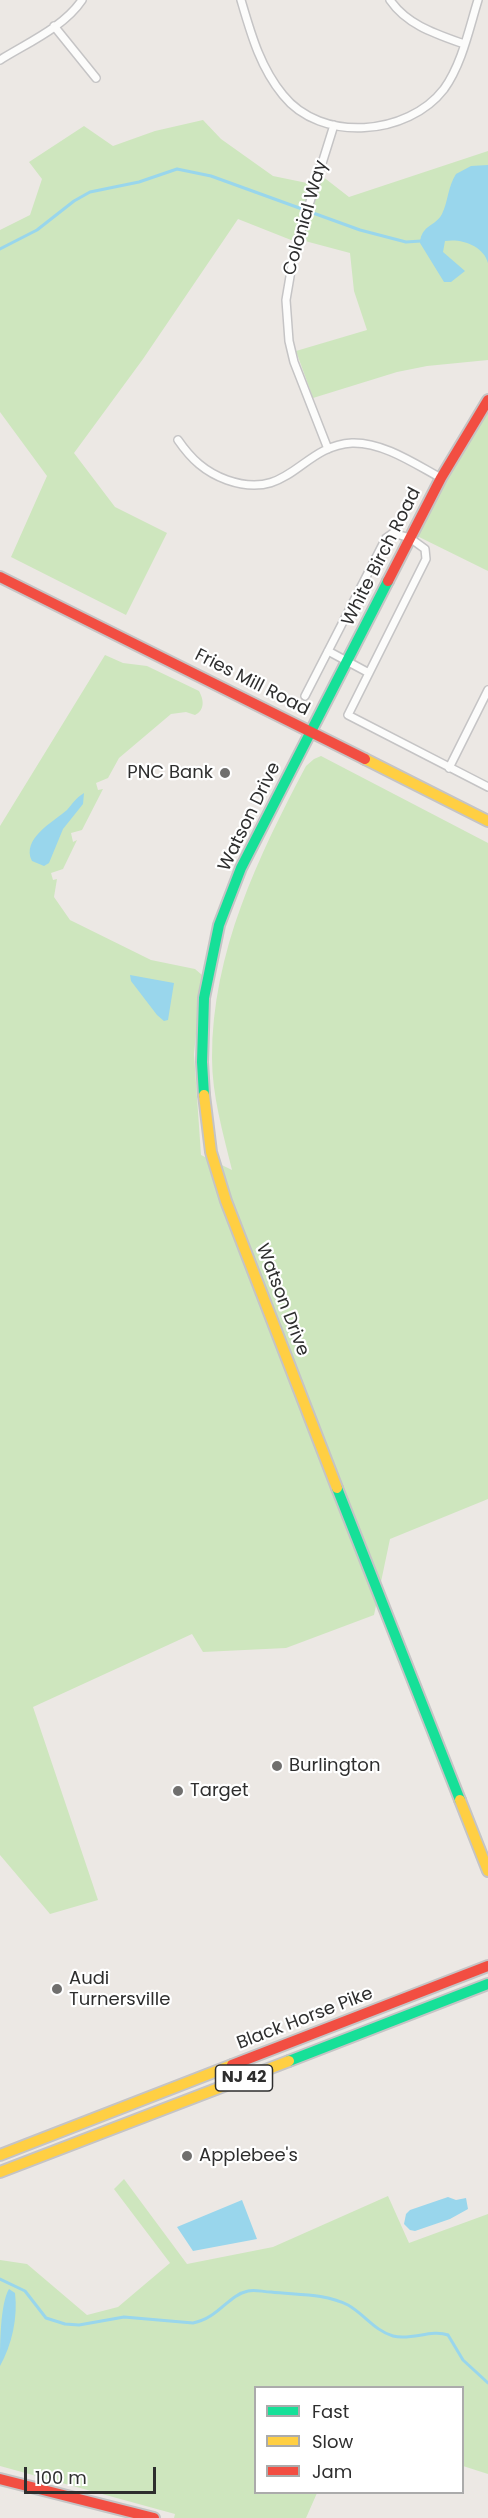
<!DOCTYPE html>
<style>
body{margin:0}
#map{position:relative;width:488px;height:2518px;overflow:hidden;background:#ece8e4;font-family:Poppins,sans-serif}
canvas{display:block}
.legend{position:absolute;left:254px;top:2386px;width:210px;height:108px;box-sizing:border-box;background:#fff;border:2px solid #ababab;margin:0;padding:8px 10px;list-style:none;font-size:18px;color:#2e2e2e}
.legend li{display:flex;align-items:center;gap:12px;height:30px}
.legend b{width:30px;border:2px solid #ababab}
.scale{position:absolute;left:24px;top:2467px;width:132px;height:27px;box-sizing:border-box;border:3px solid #2e2e2e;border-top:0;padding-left:8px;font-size:18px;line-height:21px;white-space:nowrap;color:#2e2e2e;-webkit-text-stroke:4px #fff;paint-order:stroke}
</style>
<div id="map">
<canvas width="488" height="2518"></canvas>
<ul class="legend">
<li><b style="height:8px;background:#16e098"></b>Fast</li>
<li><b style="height:8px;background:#ffcf43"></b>Slow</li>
<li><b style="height:8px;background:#f24e42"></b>Jam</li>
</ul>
<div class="scale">100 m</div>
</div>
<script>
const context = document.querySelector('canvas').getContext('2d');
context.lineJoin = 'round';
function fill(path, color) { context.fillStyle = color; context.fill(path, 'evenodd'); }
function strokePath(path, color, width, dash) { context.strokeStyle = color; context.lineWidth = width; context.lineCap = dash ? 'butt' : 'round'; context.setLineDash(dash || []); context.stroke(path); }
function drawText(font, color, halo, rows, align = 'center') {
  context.font = font + ' Poppins,sans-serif'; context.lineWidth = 4.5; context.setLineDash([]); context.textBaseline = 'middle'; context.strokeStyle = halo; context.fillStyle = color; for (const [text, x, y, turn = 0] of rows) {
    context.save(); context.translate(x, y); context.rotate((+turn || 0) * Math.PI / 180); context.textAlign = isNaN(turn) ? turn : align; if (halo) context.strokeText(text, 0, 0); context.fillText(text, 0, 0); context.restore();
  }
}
fill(new Path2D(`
 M203,120L221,139L273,176L307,183L322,176L349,197L488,151V360L427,366L397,372L313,398L296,351L367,330L354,291L350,253L305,241L291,240L238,219L143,359L74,453L115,507L167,533L126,615L11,557L47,476L0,412V230L30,215L42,179L29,162L84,126L113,146L155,131Z
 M488,401V571L413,534Z
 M105,655L123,663L147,666L199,691C204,700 205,710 195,715L186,712L171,714L119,758L108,778L96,783L98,790L103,789L82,830L71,833L73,842L77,840L63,869L51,873L53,880L57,879L54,897L70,920L151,960L195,969L202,975L194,1054L201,1155L232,1170C223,1133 212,1095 212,1058C212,952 258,857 306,766L314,759L321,756L488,843V1499L390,1539L374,1615L286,1648L203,1652L192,1634L33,1707L98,1900L50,1914L0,1855V826Z
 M124,2179L187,2264L273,2247L388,2196L409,2243L488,2214V2474L463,2466L462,2388H255V2492L317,2493L306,2518H174L175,2514L0,2466V2260L27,2264L87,2315L118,2307L170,2263L114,2189Z`), '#cee6be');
fill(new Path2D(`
 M488,165V263C484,246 461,238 445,241L443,252L465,271L451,282H444L420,243C421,225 436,226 442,214C448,202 448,186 456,174L471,166Z
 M84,793L83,804L63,829L49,863L44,866L32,861C21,839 53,822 67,810C72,804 77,797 84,793Z
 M130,975L174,983L168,1020L164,1021L157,1015L131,981Z
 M448,2197L456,2200L466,2198L468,2209L450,2219L415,2231L410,2230L404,2224L406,2214L410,2210Z
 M242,2200L257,2239L193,2251L177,2227Z
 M9,2289L15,2293C18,2317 12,2345 0,2366C0,2346 0,2304 9,2289Z`), '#99d6ec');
strokePath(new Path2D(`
 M0,249L37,230L74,201L90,192L139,182L177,169L211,176L360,230L406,242L421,241
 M0,2279L25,2291L46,2318L65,2324L79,2325L124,2317L193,2323C219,2318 228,2295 248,2291C255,2289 263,2292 271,2292C297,2295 324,2293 348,2305C364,2314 375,2331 393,2336C411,2341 431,2329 448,2335L463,2360L488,2383`), '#99d6ec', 3);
const street = new Path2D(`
 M241,0C251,34 260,67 283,95C321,143 408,136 444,89C462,64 469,29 478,0
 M390,0C407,25 436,34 464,44
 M54,26L96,78
 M0,60C27,43 64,27 82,0
 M178,440C191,459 205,472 227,480C290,502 300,446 352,443C383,442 415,464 441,478
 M328,449L294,362L289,341L286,300L294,253L334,125
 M328,651L369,673
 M305,696L386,538L393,533L410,538L425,549L426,559L348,715L488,787
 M449,768L488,690`);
const fast = new Path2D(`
 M204,1095L202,1062L204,998L219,925L241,868L388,581
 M337,1488L460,1800
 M289,2061L488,1984`);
const slow = new Path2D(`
 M365,759L488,821
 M204,1095L211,1152L226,1201L337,1488
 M460,1800L488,1871
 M0,2155L232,2065
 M0,2172L289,2061`);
const jam = new Path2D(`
 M0,577L365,759
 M388,581L441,478L488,400
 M232,2065L488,1966
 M0,2479L154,2518`);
strokePath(street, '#c5c4c5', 10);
strokePath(fast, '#c5c4c5', 14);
strokePath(slow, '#c5c4c5', 14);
strokePath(jam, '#c5c4c5', 14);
strokePath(street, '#fcfcfb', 7);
strokePath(fast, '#16e098', 10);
strokePath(slow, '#ffcf43', 10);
strokePath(jam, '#f24e42', 10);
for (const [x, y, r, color] of [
 [225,773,6,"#706f6e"],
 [277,1766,6,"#706f6e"],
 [178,1791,6,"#706f6e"],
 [57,1989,6,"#706f6e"],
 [187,2156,6,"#706f6e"]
]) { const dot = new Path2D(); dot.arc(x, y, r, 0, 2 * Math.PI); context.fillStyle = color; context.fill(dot); strokePath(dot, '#fff', 2); }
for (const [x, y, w] of [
 [244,2078,57]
]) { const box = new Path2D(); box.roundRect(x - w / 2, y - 13, w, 26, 4.5); context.fillStyle = '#fff'; context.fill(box); strokePath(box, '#2e2e2e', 1.5); }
drawText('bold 16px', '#2e2e2e', null, [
 ["NJ 42",244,2078]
]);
drawText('18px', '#2e2e2e', '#fff', [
 ["Colonial Way",306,218,-74],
 ["White Birch Road",382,557,-63],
 ["Fries Mill Road",252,683,27],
 ["Watson Drive",250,817,-64],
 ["Watson Drive",282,1300,69],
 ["Black Horse Pike",305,2019,-21]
]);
drawText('18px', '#2e2e2e', '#fff', [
 ["PNC Bank",213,773,"right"],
 ["Burlington",289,1766],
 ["Target",190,1791],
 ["Audi",69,1979],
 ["Turnersville",69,2000],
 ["Applebee's",199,2156]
], 'left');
</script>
